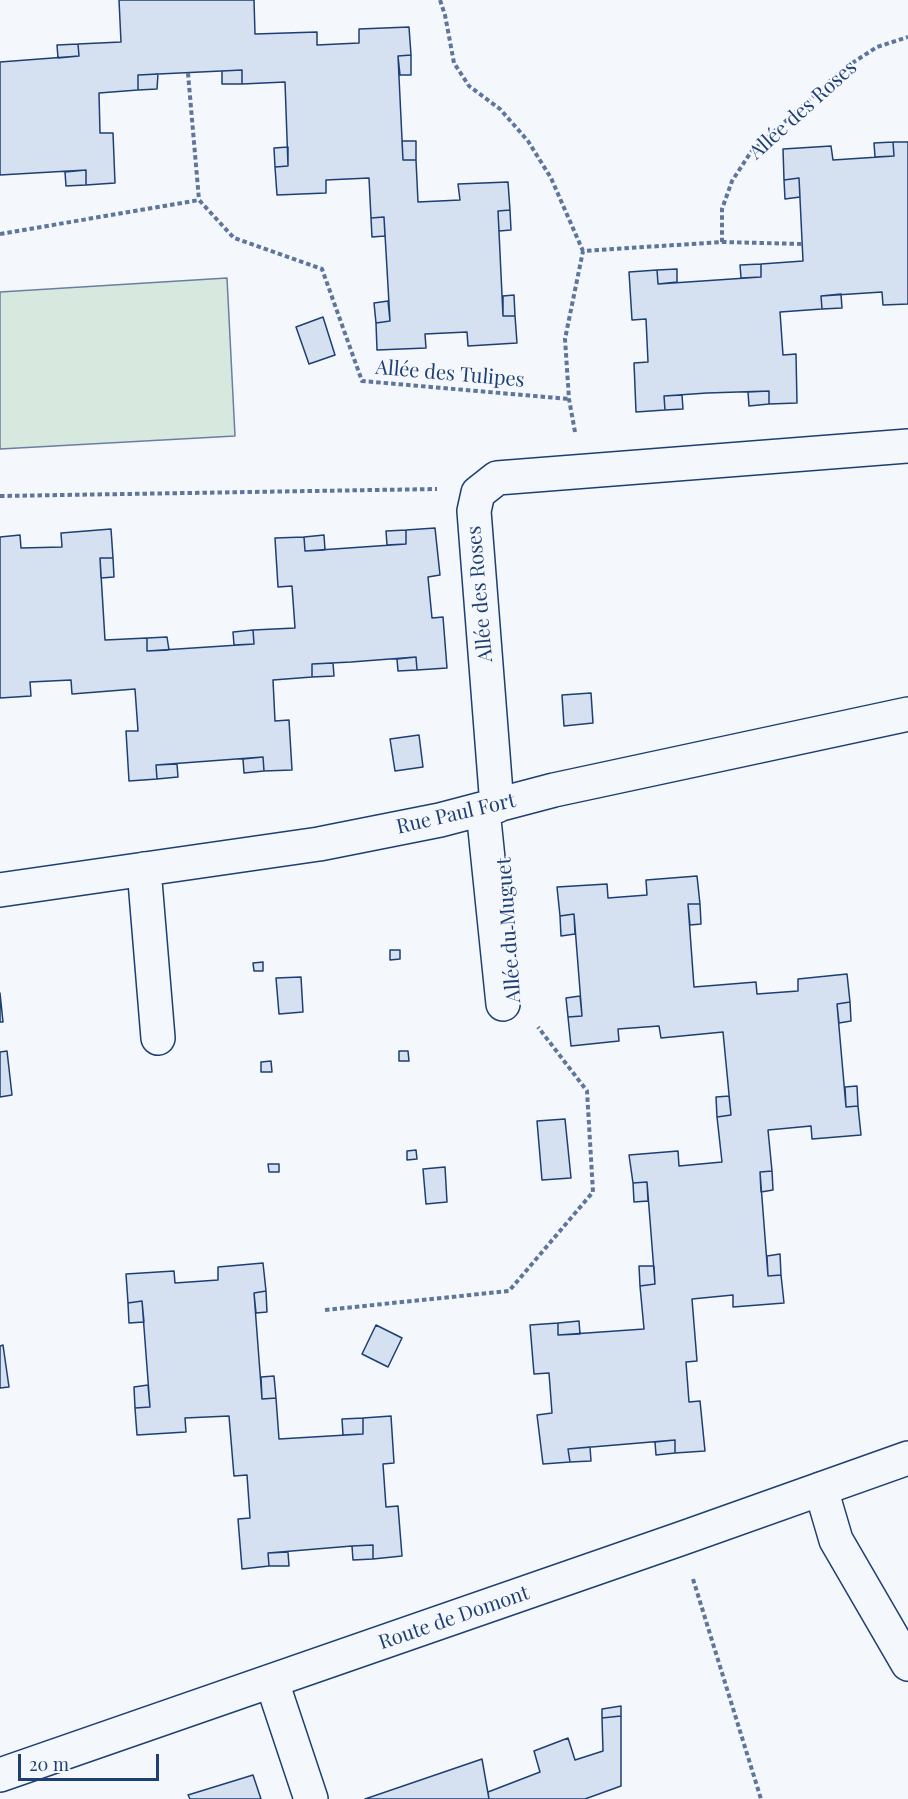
<!DOCTYPE html>
<meta charset="utf-8">
<style>
body{margin:0}
#map{position:relative;width:908px;height:1799px;overflow:hidden;background:#f4f7fb;font-family:"Playfair Display",serif}
canvas{display:block}
.scale{position:absolute;left:18px;top:1754px;width:141px;height:27px;box-sizing:border-box;border:3px solid #1d3f73;border-top:0;padding-left:8px;font-size:18px;line-height:21px;white-space:nowrap;color:#1d3f73;-webkit-text-stroke:4px #f4f7fb;paint-order:stroke}
</style>
<div id="map">
<canvas width="908" height="1799"></canvas>
<div class="scale">20 m</div>
</div>
<script>
const context = document.querySelector('canvas').getContext('2d');
context.lineJoin = 'round';
function fill(path, color) { context.fillStyle = color; context.fill(path, 'evenodd'); }
function strokePath(path, color, width, dash) { context.strokeStyle = color; context.lineWidth = width; context.lineCap = dash ? 'butt' : 'round'; context.setLineDash(dash || []); context.stroke(path); }
function drawText(font, color, halo, rows, align = 'center') {
  context.font = font + ' "Playfair Display",serif'; context.lineWidth = 4.5; context.setLineDash([]); context.textBaseline = 'middle'; context.strokeStyle = halo; context.fillStyle = color; for (const [text, x, y, turn = 0] of rows) {
    context.save(); context.translate(x, y); context.rotate((+turn || 0) * Math.PI / 180); context.textAlign = isNaN(turn) ? turn : align; if (halo) context.strokeText(text, 0, 0); context.fillText(text, 0, 0); context.restore();
  }
}
const green = new Path2D(`
 M227,278L235,436L0,449V292Z`);
fill(green, '#d7e8df');
strokePath(green, '#687fa3', 1.5);
const building = new Path2D(`
 M119,0H254L255,34L317,32V45L359,43V29L409,27L411,55L398,56L403,160H416L418,202L460,200L458,184L508,182L510,210L498,211L503,316H515L517,343L468,346L467,332L425,334L426,348L377,350L376,323L390,321L384,217L371,218L369,178L326,180V193L277,195L275,167L288,166L285,82L242,84V70L138,75V90L99,93L100,133H113L115,183L86,185V170L0,175V62L79,56L78,44L121,42Z
 M78,44L79,56L58,58L57,45Z
 M411,55V75H400L398,56Z
 M242,70V84H222V71Z
 M158,74L157,89L138,90V75Z
 M402,141H416V160H403Z
 M893,142L894,156L875,157L874,143Z
 M893,142H908V304L883,305L882,292L821,296L822,309L780,312L783,355L796,354L797,403L769,404V391L707,393L664,396L665,410L636,412L634,363L648,362L646,319L632,320L629,272L657,270L658,284L761,277V264L803,261L799,178L784,180L783,149L831,146L833,160L894,156Z
 M288,147V166L275,167L274,148Z
 M86,170V185L66,186L65,172Z
 M799,178L800,197L785,199L784,180Z
 M510,210L511,230L499,231L498,211Z
 M384,217L385,236L372,237L371,218Z
 M761,264V277L741,278L740,265Z
 M677,269V282L658,284L657,270Z
 M841,294L842,308L822,309L821,296Z
 M514,295L515,316H503V296Z
 M388,301L390,321L376,323L374,303Z
 M323,317L335,355L309,364L296,327Z
 M769,391V404L749,406L748,392Z
 M682,395L683,409L665,410L664,396Z
 M435,528L440,575L428,577L432,618L443,617L447,668L417,670L416,657L351,662L312,664V677L273,680L275,721L289,720L292,770L264,771L263,757L156,765L157,779L129,781L126,731H138L135,689L72,694L71,680L30,682L31,696L0,698V537L20,535L21,548L62,547L61,533L111,529L113,558H100L105,640L147,638V651L254,644L253,630L295,628L292,586L278,587L275,538L304,537L305,551L406,544V530Z
 M406,530V544L387,545L386,531Z
 M324,535L325,550L305,551L304,537Z
 M100,558H113L114,577L101,578Z
 M253,630L254,644L234,645L233,632Z
 M167,637L169,650L147,651V638Z
 M416,657L417,670L398,671L397,659Z
 M333,663L334,676L312,677V664Z
 M591,693L593,723L564,726L562,695Z
 M419,735L423,767L395,771L390,739Z
 M263,757L264,771L244,773L243,759Z
 M177,764L178,777L157,779L156,765Z
 M697,876L700,904H688L694,987L756,982L757,994L798,991V979L847,974L850,1002L837,1004L846,1107L858,1106L861,1135L812,1139L811,1126L768,1130L772,1171L760,1172L768,1276L781,1275L784,1303L733,1307V1295L692,1299L697,1361L686,1362L689,1402L700,1401L705,1451L675,1453V1440L568,1449L570,1462L543,1464L537,1415L552,1413L549,1373L534,1374L530,1325L558,1323V1335L644,1329L640,1286L655,1284L647,1182L633,1183L629,1155L678,1151L679,1166L722,1162L717,1117L731,1115L723,1032L661,1038L659,1026L618,1029L619,1041L571,1046L568,1017L582,1016L574,914L560,916L557,887L607,884L608,898L647,895L646,880Z
 M688,904H700L701,924L690,925Z
 M574,914L575,934L561,936L560,916Z
 M390,950H400V959L390,960Z
 M263,962V971H254L253,963Z
 M301,977L303,1012L279,1014L276,978Z
 M0,993L3,1022H0Z
 M580,996L582,1016L568,1017L566,998Z
 M850,1002L851,1021L839,1023L837,1004Z
 M7,1051L12,1095L0,1097V1052Z
 M399,1051H408L409,1061H399Z
 M271,1061L272,1072H261V1062Z
 M857,1086L858,1106L846,1107L845,1087Z
 M729,1096L731,1115L717,1117L716,1097Z
 M565,1119L571,1178L542,1180L537,1121Z
 M416,1150L417,1159L407,1160V1151Z
 M268,1164H279V1172H269Z
 M445,1167L447,1202L426,1204L423,1169Z
 M772,1171L773,1190L761,1192L760,1172Z
 M647,1182L648,1201L634,1202L633,1183Z
 M780,1254L781,1275L768,1276L767,1256Z
 M263,1263L266,1291L254,1293L262,1399L276,1398L279,1439L363,1434V1418L391,1416L394,1463L383,1464L386,1507L398,1506L402,1556L373,1559V1545L352,1546L268,1553L269,1566L242,1569L238,1519L250,1518L247,1475L234,1476L229,1416L185,1418L186,1432L137,1435L135,1408L150,1407L142,1301L128,1303L126,1274L174,1271L175,1283L218,1280V1267Z
 M639,1266H654L655,1284L640,1286Z
 M266,1291L267,1312L256,1313L254,1293Z
 M142,1301L144,1322L129,1323L128,1303Z
 M579,1321L580,1334L558,1335V1323Z
 M376,1325L402,1338L388,1367L362,1354Z
 M3,1345L9,1387L0,1388V1346Z
 M274,1376L276,1398L262,1399L261,1377Z
 M148,1385L150,1407L135,1408L134,1387Z
 M363,1418V1434L343,1435L342,1419Z
 M675,1440V1453L656,1455L655,1442Z
 M590,1447L591,1461L570,1462L568,1449Z
 M373,1545V1559L353,1560L352,1546Z
 M288,1552L289,1566H269L268,1553Z
 M621,1706V1716L602,1718V1709Z
 M621,1716V1786L585,1799H489L488,1792L540,1772L534,1751L568,1738L575,1760L603,1751L602,1718Z
 M482,1759L489,1799H365Z
 M253,1775L261,1799H190L188,1795Z`);
fill(building, '#d5e0f0');
strokePath(building, '#1d3f73', 1.5);
const minor = new Path2D(`
 M497,806L474,511L478,493L497,478L908,446
 M483,810L503,1004
 M144,869L158,1038
 M0,890L319,844L440,820L554,790L908,714
 M821,1489L836,1540L908,1664
 M272,1682L311,1799`);
const major = new Path2D(`
 M0,1775L680,1539L908,1458`);
strokePath(minor, '#1d3f73', 36);
strokePath(major, '#1d3f73', 36);
strokePath(new Path2D(`
 M440,0L445,15L454,63L469,86L500,109L528,141L551,178L583,251
 M188,73L199,200
 M0,234L199,200L234,238L322,269L362,381L569,399
 M722,242L802,244
 M575,432L569,399L565,339L583,251L722,242V209L732,181L751,152L846,67L877,47L908,37
 M0,496L437,489
 M325,1310L509,1291L593,1192L587,1091L538,1027
 M693,1579L761,1799`), '#5e769c', 4, [4.5, 3]);
strokePath(minor, '#f4f7fb', 33);
strokePath(major, '#f4f7fb', 33);
drawText('20px', '#1d3f73', '#f4f7fb', [
 ["Allée des Roses",803,110,-42],
 ["Allée des Tulipes",450,374,5],
 ["Allée des Roses",480,594,-95],
 ["Rue Paul Fort",456,814,-13],
 ["Allée du Muguet",509,930,-94],
 ["Route de Domont",454,1618,-19]
]);
</script>
